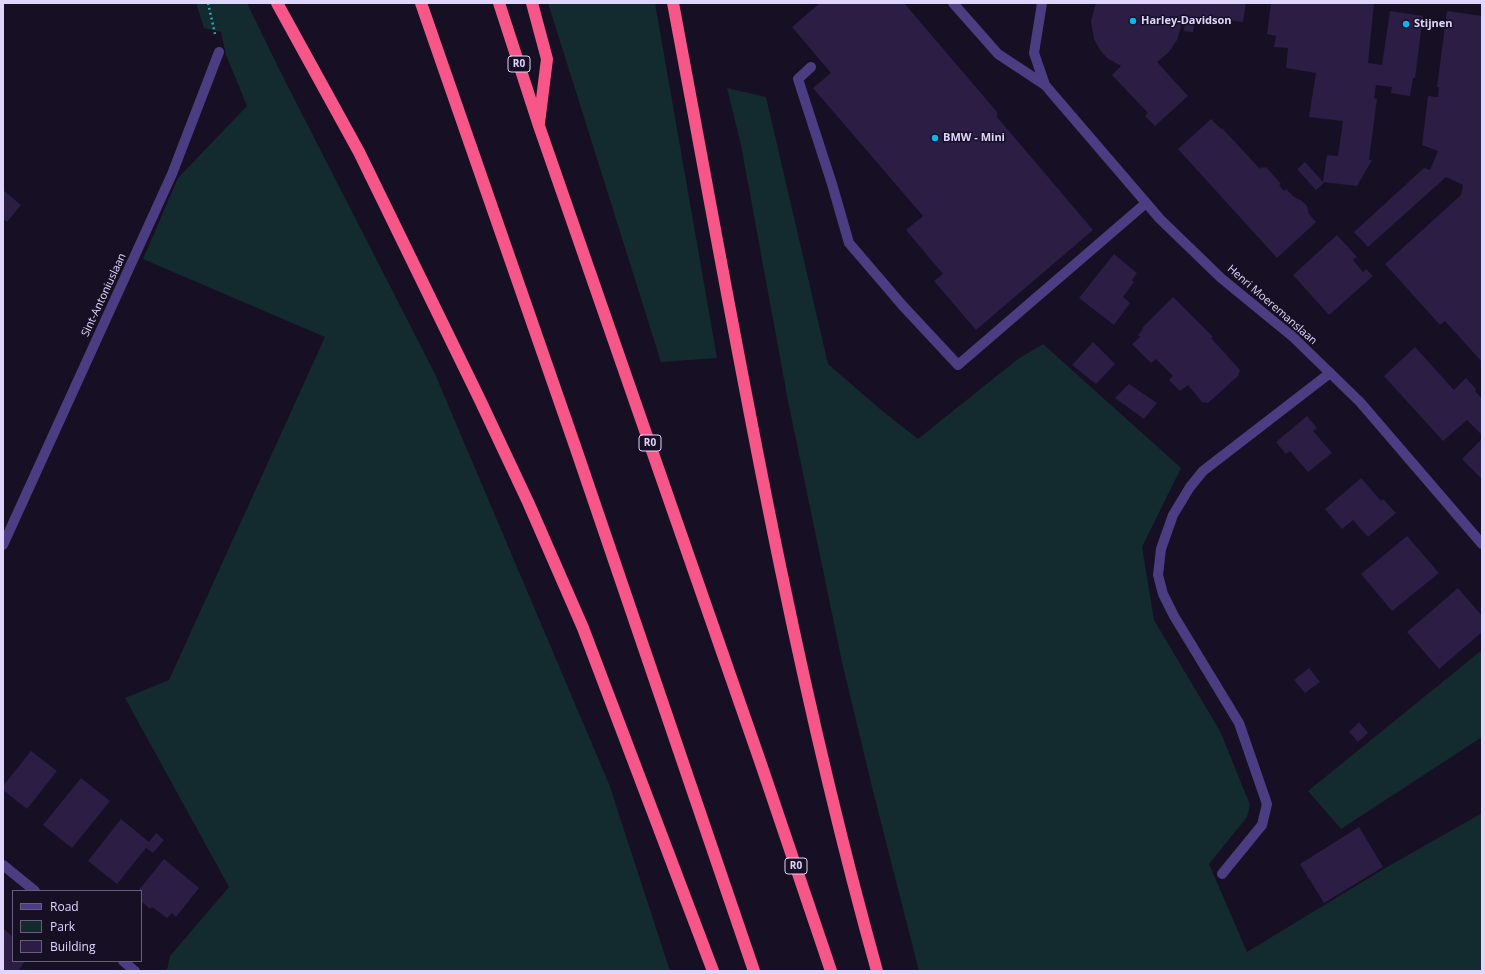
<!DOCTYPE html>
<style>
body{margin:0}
#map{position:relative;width:1485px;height:974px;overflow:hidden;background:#171024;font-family:"Open Sans",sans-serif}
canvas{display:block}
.frame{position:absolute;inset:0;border:4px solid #e0d5fd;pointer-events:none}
.legend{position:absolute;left:12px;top:890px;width:130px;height:72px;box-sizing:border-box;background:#171024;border:1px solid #675f7b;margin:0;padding:5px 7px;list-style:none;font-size:12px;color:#e0d5fd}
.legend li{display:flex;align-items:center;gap:8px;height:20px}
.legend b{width:20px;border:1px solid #675f7b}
</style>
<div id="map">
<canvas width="1485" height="974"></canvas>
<div class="frame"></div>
<ul class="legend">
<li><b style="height:5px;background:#4b3d81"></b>Road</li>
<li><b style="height:11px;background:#132a2e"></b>Park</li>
<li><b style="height:11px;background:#2b1d44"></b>Building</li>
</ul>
</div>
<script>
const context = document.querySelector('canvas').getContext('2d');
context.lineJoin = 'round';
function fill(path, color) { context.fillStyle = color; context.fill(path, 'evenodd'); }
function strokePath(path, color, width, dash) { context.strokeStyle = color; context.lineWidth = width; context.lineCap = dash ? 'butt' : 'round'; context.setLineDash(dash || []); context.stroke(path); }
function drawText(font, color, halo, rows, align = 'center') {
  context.font = font + ' "Open Sans",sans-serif'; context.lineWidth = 3; context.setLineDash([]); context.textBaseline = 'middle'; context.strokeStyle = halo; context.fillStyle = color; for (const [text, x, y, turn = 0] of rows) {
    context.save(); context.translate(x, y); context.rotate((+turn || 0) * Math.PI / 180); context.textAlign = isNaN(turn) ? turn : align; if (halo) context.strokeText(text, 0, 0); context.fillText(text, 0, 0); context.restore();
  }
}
fill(new Path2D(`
 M196,3H247L279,69L435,374L609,784L670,971H169L167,970L170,956L229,887L125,698L169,680L325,337L143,259L178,178L247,106L226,55L221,32L204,28Z
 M548,3H655L717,358L661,362Z
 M727,88L766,97L828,364L880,409L918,439L1018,359L1043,344L1181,468L1142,547L1154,620L1220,731L1250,805L1247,817L1209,864L1247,952L1387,867L1482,813V971H919L873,791L842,662L788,401L741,145Z
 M1482,650V737L1341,829L1308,791Z`), '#132a2e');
fill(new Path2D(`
 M820,3H904L997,112V117L1093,230L976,330L934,281L943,274L906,230L923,216L813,88L831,73L792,27Z
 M1096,3H1246L1243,22L1195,17L1193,32L1184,31L1186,15H1181V27L1177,40L1169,52L1157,62L1188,96L1155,126L1145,116L1148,113L1112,75L1121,66L1107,58L1100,50L1094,39L1091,21Z
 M1271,3H1374L1368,63L1382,65L1390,11L1423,16L1415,78H1413L1410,96L1391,93L1392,87L1376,85L1374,98L1377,99L1369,160H1372L1357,186L1323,182L1327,155L1338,156L1343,121L1309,117L1316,73L1286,68L1288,48L1274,47L1276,36L1267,34Z
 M1447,11L1482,16V362L1445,321L1440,325L1385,264L1461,195L1463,185L1446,177L1368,247L1354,232L1424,168L1430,170L1438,151L1422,145L1428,96L1438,97L1439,87H1437Z
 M1211,119L1221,129L1222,128L1260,169L1262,167L1264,168L1266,167L1281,184L1279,185L1284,191L1286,189L1294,197L1302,201L1307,206L1309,214L1316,222L1277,258L1178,149Z
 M1305,162L1324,183L1316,190L1297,169Z
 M3,190L21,205L7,222L3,219Z
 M1337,235L1357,257L1353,260L1363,272L1366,269L1373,276L1329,315L1293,275Z
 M1114,254L1137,273L1132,280L1134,282L1123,297L1130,303L1114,325L1079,298Z
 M1173,297L1213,337L1211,338L1240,370L1238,376L1208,403L1202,402L1188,385L1180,391L1169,380L1173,376L1156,359L1151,363L1132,344L1140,337L1138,335L1143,329L1142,328Z
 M1093,342L1115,364L1096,384L1072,365Z
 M1415,347L1454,390L1466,378L1476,389L1475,391L1482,399V435L1467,420L1443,441L1384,376Z
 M1129,384L1157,403L1144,419L1115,398Z
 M1307,416L1317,428L1313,431L1332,453L1308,472L1290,451L1286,454L1276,442Z
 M1482,439V479L1462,459Z
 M1361,478L1381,501L1383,499L1396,513L1368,537L1353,520L1342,529L1325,509Z
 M1407,536L1439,573L1392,611L1361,574Z
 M1458,588L1482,616V632L1439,669L1407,632Z
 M1309,668L1320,682L1305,693L1294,680Z
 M1359,722L1368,733L1358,742L1349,732Z
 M31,751L57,771L27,809L3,790V786Z
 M81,778L110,801L72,848L43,825Z
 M121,819L149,842L156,833L164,840L153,853L146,848L117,884L88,861Z
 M1359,827L1383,867L1324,903L1300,864Z
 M164,859L199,888L176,917L172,913L167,918L152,907L150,909L141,901V891H138Z
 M3,928L13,937V961H25L18,971H3Z`), '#2b1d44');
strokePath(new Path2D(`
 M208,3L215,34`), '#35a4b1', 2.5, [2, 3]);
strokePath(new Path2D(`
 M811,67L798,79L832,184L849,243L903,306L958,365L1146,203
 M1222,874L1262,825L1267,804L1239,723L1174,616L1163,594L1158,575L1161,549L1173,515L1190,487L1203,471L1330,373`), '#4b3d81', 10);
strokePath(new Path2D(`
 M953,3L998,54L1045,85
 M1042,3L1034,53L1045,85L1160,219L1221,278L1293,337L1360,402L1482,544
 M3,545L172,174L219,52
 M3,865L35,891
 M123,961L135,971`), '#4b3d81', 10);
strokePath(new Path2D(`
 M277,3L359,152L480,400L528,502L583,628L713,971
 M421,3L575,446L754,971
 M499,3L539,126L760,761L831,971
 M532,3L547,59L539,123
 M673,3C734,327 788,653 877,971`), '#f75688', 12);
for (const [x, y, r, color] of [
 [1133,21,4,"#0bb5f3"],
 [1406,24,4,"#0bb5f3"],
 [935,138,4,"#0bb5f3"]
]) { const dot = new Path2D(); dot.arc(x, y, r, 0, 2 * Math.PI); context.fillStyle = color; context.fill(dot); strokePath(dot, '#171024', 1.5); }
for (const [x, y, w] of [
 [519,64,22],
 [650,443,22],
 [796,866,22]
]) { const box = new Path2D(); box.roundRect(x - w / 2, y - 8, w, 16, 3); context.fillStyle = '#171024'; context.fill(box); strokePath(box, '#e0d5fd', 1); }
drawText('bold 10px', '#e0d5fd', null, [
 ["R0",519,64],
 ["R0",650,443],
 ["R0",796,866]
]);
drawText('bold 11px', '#e0d5fd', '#171024', [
 ["Harley-Davidson",1141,21],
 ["Stijnen",1414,24],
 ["BMW - Mini",943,138]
], 'left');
drawText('11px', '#e0d5fd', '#171024', [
 ["Sint-Antoniuslaan",104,295,-65],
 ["Henri Moeremanslaan",1272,305,41]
]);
</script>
